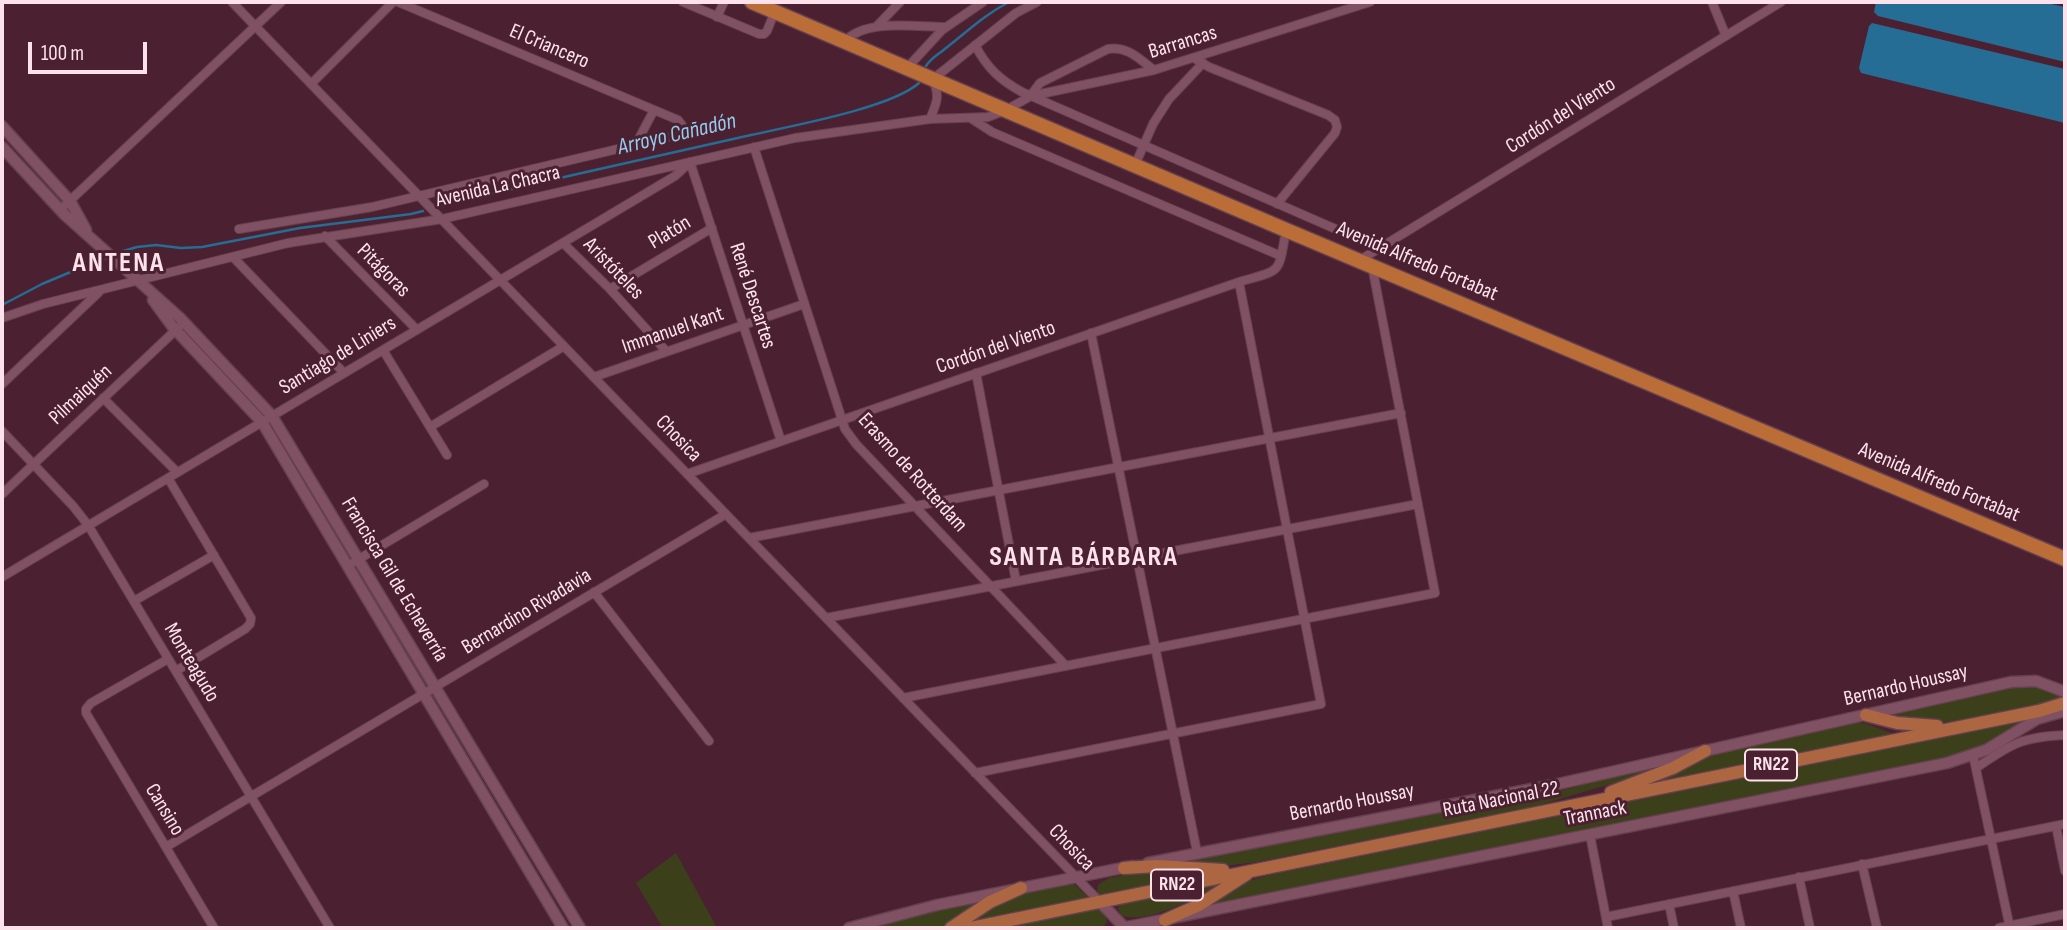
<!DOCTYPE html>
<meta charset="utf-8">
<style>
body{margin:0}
#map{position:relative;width:2067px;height:930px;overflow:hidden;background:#4b2132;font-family:"Sofia Sans Condensed",sans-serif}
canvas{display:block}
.frame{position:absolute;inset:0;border:4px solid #fee2eb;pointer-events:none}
.scale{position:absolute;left:28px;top:42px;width:119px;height:32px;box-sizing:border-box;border:4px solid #fee2eb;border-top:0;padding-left:9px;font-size:21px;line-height:24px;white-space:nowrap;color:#fee2eb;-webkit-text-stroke:5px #4b2132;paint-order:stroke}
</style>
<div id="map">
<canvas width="2067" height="930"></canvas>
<div class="frame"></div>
<div class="scale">100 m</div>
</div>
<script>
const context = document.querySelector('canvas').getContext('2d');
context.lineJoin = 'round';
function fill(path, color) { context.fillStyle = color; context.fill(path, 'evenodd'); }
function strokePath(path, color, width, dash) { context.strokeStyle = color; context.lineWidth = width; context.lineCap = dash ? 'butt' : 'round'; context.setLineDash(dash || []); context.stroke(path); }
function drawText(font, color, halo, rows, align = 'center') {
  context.font = font + ' "Sofia Sans Condensed",sans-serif'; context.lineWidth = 6; context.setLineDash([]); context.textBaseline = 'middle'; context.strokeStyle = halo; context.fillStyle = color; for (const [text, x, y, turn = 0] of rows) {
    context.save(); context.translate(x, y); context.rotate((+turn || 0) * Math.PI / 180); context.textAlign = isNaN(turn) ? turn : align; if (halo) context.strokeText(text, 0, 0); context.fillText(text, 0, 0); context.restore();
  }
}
fill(new Path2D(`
 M2018,685H2032L2065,696V699L2057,702L1960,721L1933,723L1882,716Z
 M2029,720L1985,746L1955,757L1207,908L1249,881L1270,875Z
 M1855,722L1867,724L1896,735L1630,789L1720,752Z
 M1674,762L1661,769L1533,807L1257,862L1207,868L1166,864L1568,789L1616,775Z
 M676,853L717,928H663L636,883Z
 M1147,871L1211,874L1100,896L1097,893L1098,885L1109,878Z
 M1229,879C1204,894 1152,924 1122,916L1118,909L1120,905L1124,903Z
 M1073,883L1087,896V899L957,928L1013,895Z
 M988,899L945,928H868L927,912Z
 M1099,908L1105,915L1107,921L1105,925L1098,928H993Z`), '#3b401b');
fill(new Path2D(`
 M1876,2H2042L2065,7V62L1878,16L1874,12Z
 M1872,23L2065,69V123L1861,73L1859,68L1869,26Z`), '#256d94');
strokePath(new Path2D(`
 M926,66C932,57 938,55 946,48C968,31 984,15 1009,2
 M438,206C542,182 647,158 751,135C791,126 891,108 919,83
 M120,252L137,247L156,245L181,248L202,247L300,228L411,214L423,211
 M2,305L42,284L104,258`), '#256d94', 2.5);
const minor = new Path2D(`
 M232,2L1099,901
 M683,2L759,34H764L767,31L775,11
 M1712,2L1726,36
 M717,17L724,2
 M876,27L900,2
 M845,41C867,18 916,27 946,27
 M975,45C987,68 1000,80 1022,92L1379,248
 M1194,58L1209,67L1328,115L1335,120L1337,127L1335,133L1277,204
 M907,68L942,30L983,2
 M311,84L393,2
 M1031,95L1040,83L1108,49C1128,46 1139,59 1154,70
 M930,119C937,102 940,97 933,79L1016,13L1037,2
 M972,119L992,132L1281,256
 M636,144L654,110
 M754,147L845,429L856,444L1066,666
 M690,162L781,441
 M1135,165L1153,124L1169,99L1203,63
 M60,210L281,2
 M239,229L372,207L677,135L681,131L682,125L678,120L398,2
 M325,236L417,330
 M563,243L610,289L666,351
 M233,257L344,373
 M1360,260L1781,2
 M610,289L712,228
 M2,318L43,304L288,243L442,219L795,138L930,119L988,117L1006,110L1031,96L1154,70L1370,2
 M1091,333L1197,852
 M383,350L447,455
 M976,373L1016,581
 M594,377L804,304
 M2,384L99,292
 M103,398L177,472
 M430,427L564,346
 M2,431L73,506L88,525L330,928
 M687,474L1239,282C1283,269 1278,275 1286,230
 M168,478L251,618L250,624L245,629L176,671
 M2,494L179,327
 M749,538L1401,413
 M354,562L484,484
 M2,577L675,176L690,162
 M594,592L709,741
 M134,601L214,555
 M826,618L1418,504
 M168,659L91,703L86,709V713L214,928
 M903,698L1435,593L1372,266
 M1973,755L2010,928
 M1976,768C2011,744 2021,737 2065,735
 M975,773L1321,704L1239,282
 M2056,826L2065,871
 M1590,835L1608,928
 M166,847L726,514
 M1862,864L1877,928
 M1799,877L1810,928
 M1733,891L1741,928
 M1669,904L1674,928
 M1606,917L2065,824
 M1999,928L2065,914`);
const tertiary = new Path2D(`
 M2,126L70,201L86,230
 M2,147L65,215L180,318L272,416L580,928
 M153,300L172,326L262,422L563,928
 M1148,863L1558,784L2011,682L2036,681L2065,692
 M1099,901L1125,928
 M849,928L937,905L1132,866
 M1122,928L1947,763L1986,750L2037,719L2065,711`);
const primary = new Path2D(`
 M1866,715L1897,723L1937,726
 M1611,792L1673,768L1705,751
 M1124,868L1157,866L1223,870
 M1165,920L1199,905L1247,874
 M951,928L990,902L1021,888
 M971,928L2039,711L2065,703`);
const trunk = new Path2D(`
 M752,2L1286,230L2065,559`);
strokePath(minor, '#654150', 10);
strokePath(tertiary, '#654150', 13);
strokePath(primary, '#654150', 15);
strokePath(trunk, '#654150', 17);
strokePath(minor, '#805162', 8);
strokePath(tertiary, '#805162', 10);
strokePath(primary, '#ac6642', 12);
strokePath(trunk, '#ba6d37', 14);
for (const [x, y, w] of [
 [1771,765,52],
 [1177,885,52]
]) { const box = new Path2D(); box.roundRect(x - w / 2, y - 15.5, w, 31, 5); context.fillStyle = '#4b2132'; context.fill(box); strokePath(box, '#fee2eb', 2); }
drawText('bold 19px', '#fee2eb', null, [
 ["RN22",1771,765],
 ["RN22",1177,885]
]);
drawText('21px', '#fee2eb', '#4b2132', [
 ["Barrancas",1183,43,-17],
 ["El Criancero",549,47,23],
 ["Cordón del Viento",1561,116,-32],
 ["Avenida La Chacra",498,187,-13],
 ["Platón",670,233,-31],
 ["Avenida Alfredo Fortabat",1417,262,23],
 ["Aristóteles",613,269,46],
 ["Pitágoras",383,271,45],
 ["René Descartes",752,296,72],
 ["Immanuel Kant",673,331,-19],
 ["Cordón del Viento",996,348,-19],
 ["Santiago de Liniers",338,356,-31],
 ["Pilmaiquén",81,395,-43],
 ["Chosica",678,439,46],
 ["Erasmo de Rotterdam",912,473,48],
 ["Avenida Alfredo Fortabat",1939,483,23],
 ["Francisca Gil de Echeverría",394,580,59],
 ["Bernardino Rivadavia",527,612,-31],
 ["Monteagudo",191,663,59],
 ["Bernardo Houssay",1906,686,-13],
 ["Ruta Nacional 22",1501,800,-11],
 ["Bernardo Houssay",1352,803,-11],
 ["Cansino",164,810,59],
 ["Trannack",1595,814,-11],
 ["Chosica",1071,848,46]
]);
drawText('italic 23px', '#95cbed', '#4b2132', [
 ["Arroyo Cañadón",677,135,-13]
]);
context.letterSpacing = '2px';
drawText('bold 28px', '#fee2eb', '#4b2132', [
 ["ANTENA",119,264],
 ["SANTA BÁRBARA",1084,558]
]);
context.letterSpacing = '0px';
</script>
